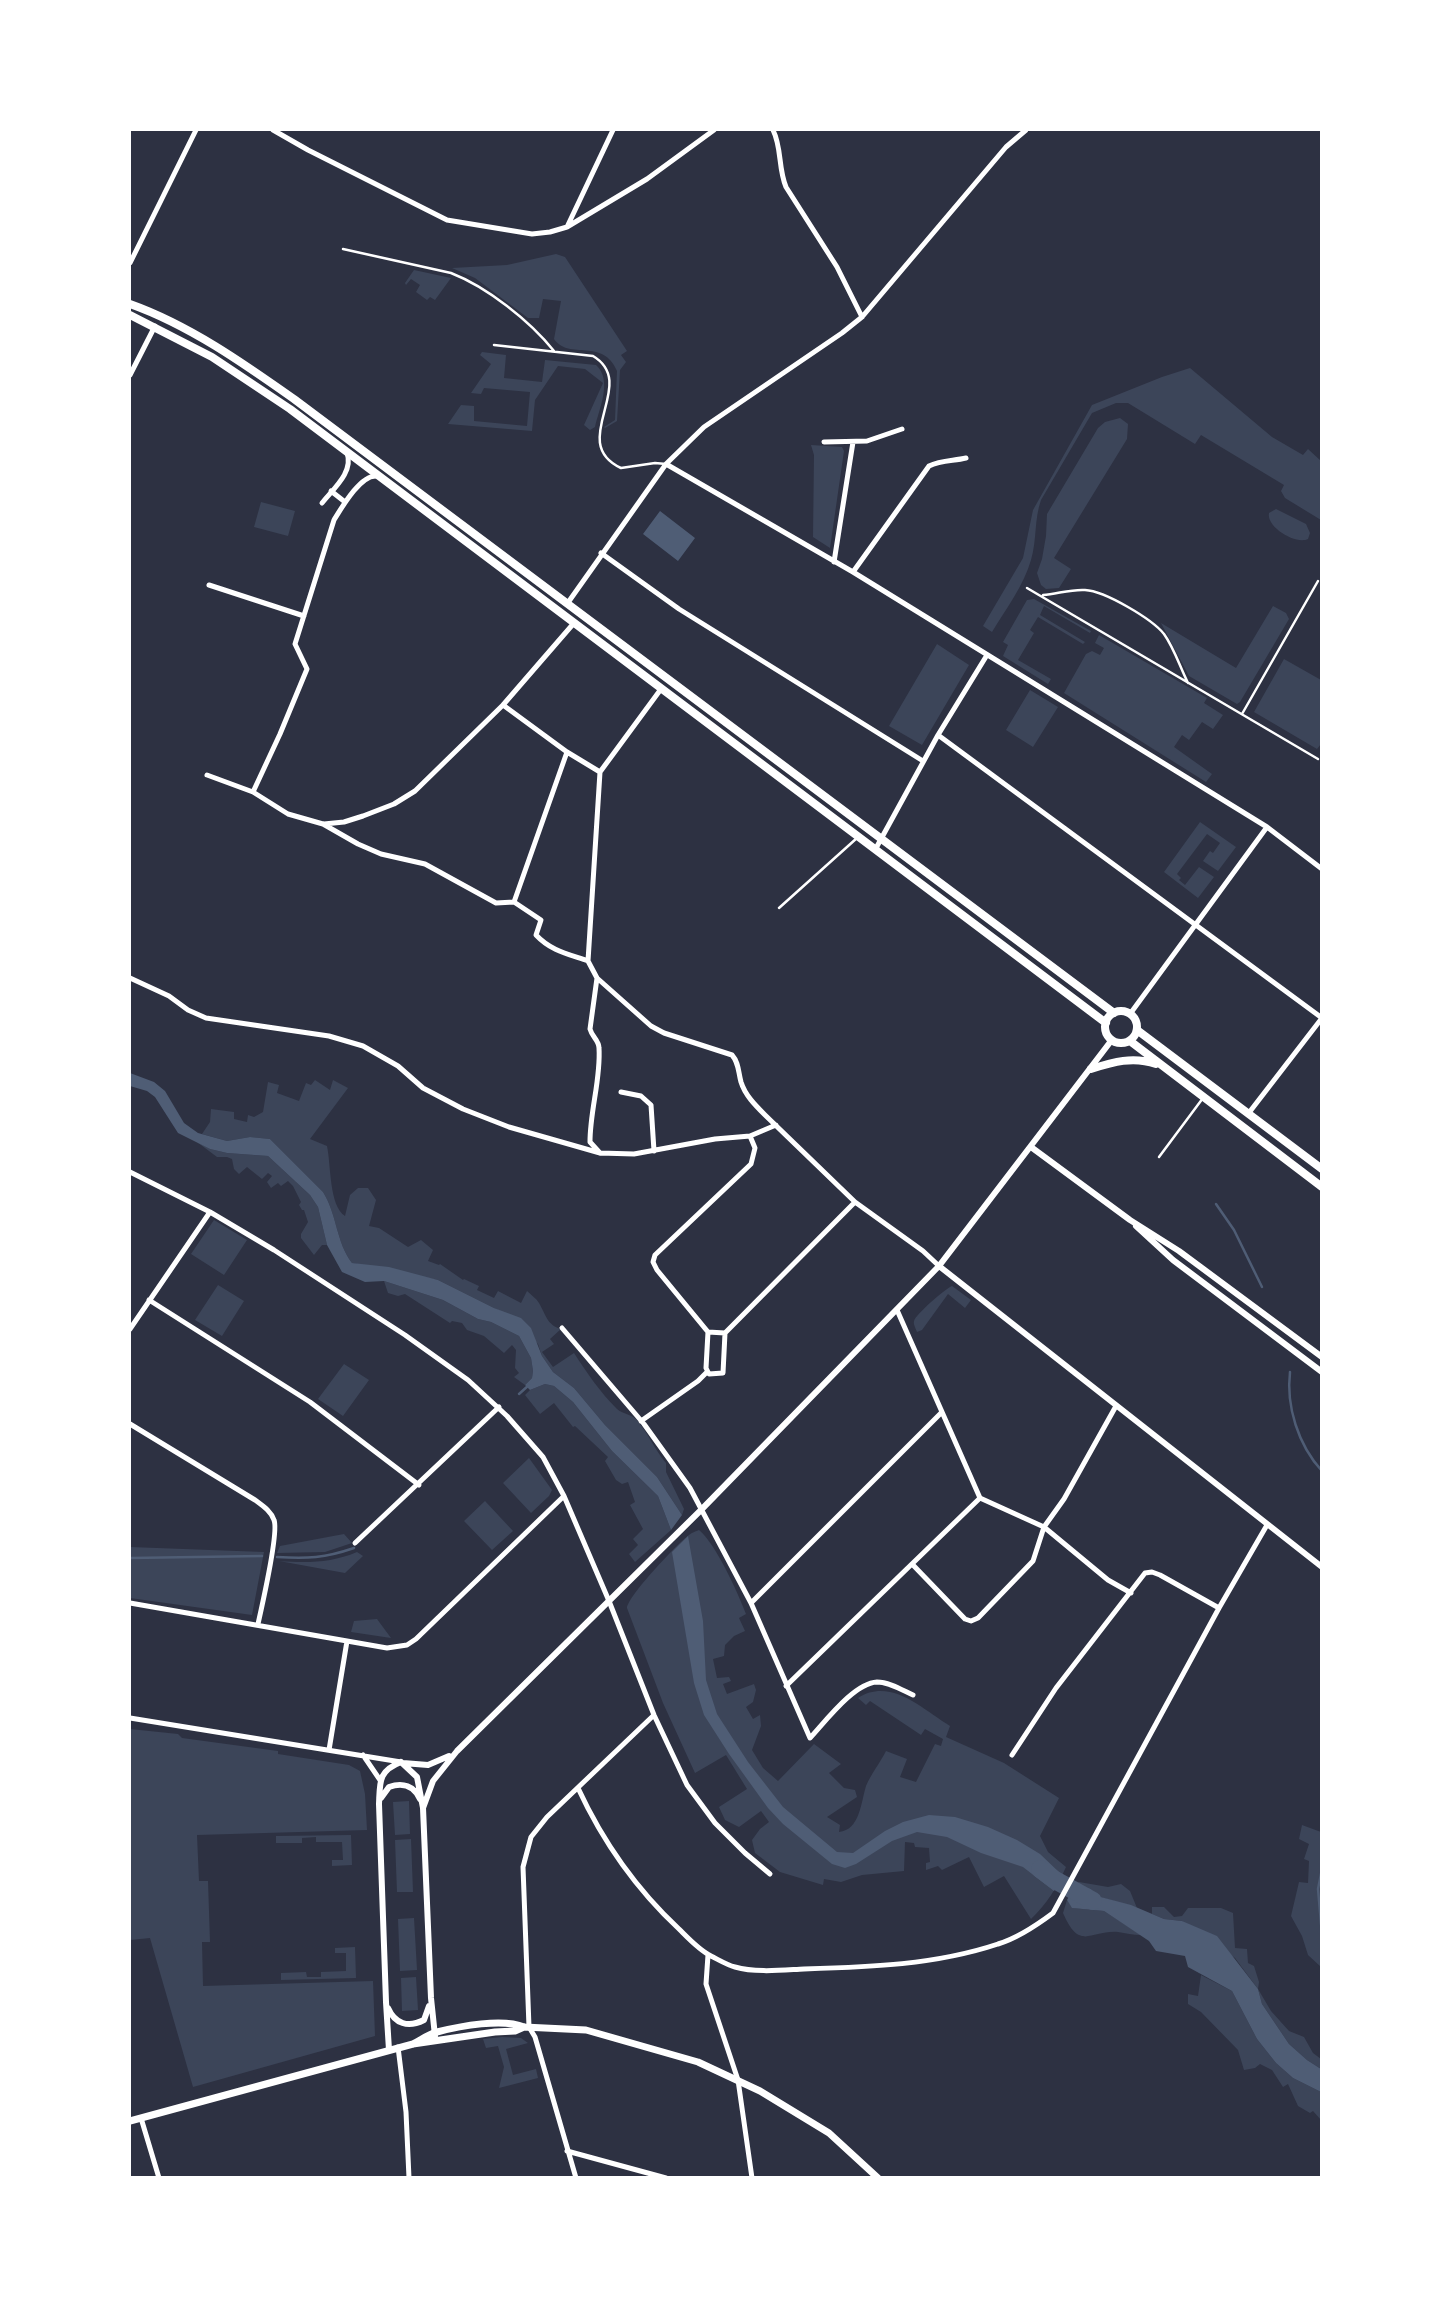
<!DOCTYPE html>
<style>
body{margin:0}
#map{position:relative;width:1451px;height:2307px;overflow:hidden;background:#2d3142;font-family:"Golos Text",sans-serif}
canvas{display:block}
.frame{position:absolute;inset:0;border:131px solid #fff;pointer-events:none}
</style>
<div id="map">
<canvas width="1451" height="2307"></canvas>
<div class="frame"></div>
</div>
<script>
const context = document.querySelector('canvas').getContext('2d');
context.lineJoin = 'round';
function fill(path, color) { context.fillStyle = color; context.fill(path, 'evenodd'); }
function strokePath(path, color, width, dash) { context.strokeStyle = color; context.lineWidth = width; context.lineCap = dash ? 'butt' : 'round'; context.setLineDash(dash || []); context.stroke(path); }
fill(new Path2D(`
 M556,254L565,257L627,351L621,355L626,362L620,370L617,421L605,428L604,427L615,420L617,371C603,337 569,361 554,339L561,301L543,299L539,318H528L475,278L452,268L507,265Z
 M414,270L451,278L435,300L430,297L427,300L416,292L420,285L411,279L406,285L405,283Z
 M482,352L506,355L504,378L542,382L545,360L596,365C613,380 599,409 595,427L590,430L584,425L603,383L585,369L558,366L535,400L532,431L448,424L461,405L474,406V421L527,426L530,392L484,388L481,394L471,393L491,364L480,355Z
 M1190,368L1272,437L1303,455L1308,449L1321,461V520L1285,498L1281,491L1284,485L1201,435L1195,444L1128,403H1116L1092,413L1041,500C1034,520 1037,540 1031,560C1024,585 1006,609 992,632L983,626L1023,558L1033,510L1092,405L1162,377Z
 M1120,418L1128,424L1127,439L1054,558L1071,569L1059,588L1046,589L1041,585L1037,573L1042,559L1046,536L1047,514L1098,428L1105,422Z
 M811,445L842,447L844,451L830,548L813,537L814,455Z
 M261,502L295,511L288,536L254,527Z
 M1276,509L1306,524L1310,533L1308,539C1296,545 1266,527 1269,513Z
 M1034,599L1091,631L1090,633L1044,606L1040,615L1085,642L1083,644L1038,617L1030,630L1034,633L1018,660L1051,679L1048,684L1003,656L1008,645L1003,642L1027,600Z
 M1273,606L1286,613L1289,619L1240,702L1237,704L1189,676L1161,623L1236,668Z
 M1099,635L1207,698L1204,703L1223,715L1213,729L1202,722L1189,740L1182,735L1174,747L1212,774L1206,782L1064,693L1086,654L1092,651L1100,655L1104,648L1095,643Z
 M937,644L969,665L922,745L889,726Z
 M1284,659L1321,680V744L1317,749L1254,712Z
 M1030,690L1058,707L1033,747L1006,730Z
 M1200,822L1236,847L1218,871L1203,861L1210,851L1213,853L1220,843L1207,834L1177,874L1181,878L1179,880L1185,885L1199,867L1214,877L1198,898L1164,872Z
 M315,1080L330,1090L333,1080L348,1088L310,1139L327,1146C331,1164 329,1206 345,1216L350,1195L358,1188H368L376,1200L369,1226L379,1228L408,1247L421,1240L433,1250L428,1261L439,1265L440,1264L463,1280L464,1279L479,1286L477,1290L494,1298L498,1291L521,1303L527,1291C531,1295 536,1298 539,1303C546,1315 547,1325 561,1329L550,1339L554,1344L542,1352L553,1367L574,1353C587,1373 600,1392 617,1409C623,1414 630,1414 636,1419C649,1434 654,1449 666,1463V1472L684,1509L682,1515L657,1477L605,1425L574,1388L553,1372L542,1356L538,1344L506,1314L438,1280L352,1263C336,1242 337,1214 323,1192L270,1139L250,1137L227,1141L202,1134L210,1122L211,1109L234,1112V1119L247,1122L248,1115L254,1117L263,1112L268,1082L279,1085L277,1093L299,1101L306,1083L311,1085Z
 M197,1142L210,1149L227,1153L268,1156L310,1195L318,1207L327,1245H322L314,1255L301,1238V1234L308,1222L304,1210H302L299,1205L301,1202L293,1186L288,1181L281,1186L278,1183L271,1188L267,1182L272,1176L268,1173L262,1179L247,1167L239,1174L234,1169L232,1159L227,1157H217Z
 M214,1220L247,1240L224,1275L191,1254Z
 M384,1281L443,1300L478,1319L491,1322L519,1336L531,1358L533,1371L532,1378L525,1385L514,1377L519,1373L515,1368L516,1350L512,1345L504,1353L484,1336L467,1330L462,1323L452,1321L450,1323L405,1294L398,1296L388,1293Z
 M218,1285L244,1301L222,1336L195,1320Z
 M952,1286L971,1300L965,1308L948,1294L922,1330L917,1332C916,1329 913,1324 914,1321C916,1314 945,1289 952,1286Z
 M344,1364L369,1380L343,1416L318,1399Z
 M545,1384L554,1386L573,1402L612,1451L658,1496L671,1530L635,1562L629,1554L638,1545L633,1539L643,1529L630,1505L635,1502L628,1482L622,1484L616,1480L605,1461L608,1457L575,1426L573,1427L554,1403L540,1414L525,1395L530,1390Z
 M529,1458L552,1490L549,1496L531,1513L503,1483Z
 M485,1501L513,1531L492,1550L464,1521Z
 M699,1530C716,1544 738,1593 746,1614L739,1618L745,1631L734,1636L725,1645L724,1656L713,1659L717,1678L729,1677L731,1681L723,1684L727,1694L754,1684L756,1690L753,1702L746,1707L753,1719L760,1715L761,1726L752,1750L763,1768L778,1781L814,1744L841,1764L829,1773L844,1788L855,1790L857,1797L827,1817L840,1825L839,1832C860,1830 861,1802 866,1786C871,1774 880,1763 886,1751L907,1759L900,1777L916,1782L935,1744L941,1746L943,1739L925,1729L921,1735L870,1701L866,1705L858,1698C891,1677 922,1709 950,1726L946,1737L1004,1763L1059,1798L1040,1836L1048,1852L1066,1867C1057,1887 1047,1904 1031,1919L1004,1876L984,1887L969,1857L942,1870L938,1866L926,1870V1863L930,1862L929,1848L915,1847L914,1843L905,1842L904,1871L862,1875L841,1882L824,1879L823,1885L780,1872L755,1853L752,1840L760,1829L769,1822L761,1811L739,1827L725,1820L719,1807L747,1789L726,1755L695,1773L663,1703L627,1608C628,1596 677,1544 689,1535C693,1532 694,1532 699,1530Z
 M344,1534L352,1543L325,1552L277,1553L280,1546Z
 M130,1547L264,1552L252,1615L130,1598Z
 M357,1552L363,1556L345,1573L279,1561C307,1563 331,1563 357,1552Z
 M377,1619L391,1638L351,1632L354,1621Z
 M130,1729L178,1734L182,1738L278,1751V1754L349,1765L360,1771L365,1794L367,1830L197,1835L199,1881H208L210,1942H202L203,1986L373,1981L375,2036L193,2087L150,1938L130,1940Z
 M409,1801L410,1834L395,1835L393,1802Z
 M1302,1825L1321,1832V1967L1308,1955L1302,1936L1291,1916L1299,1882L1308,1883L1309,1861L1304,1859L1309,1844L1299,1839Z
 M351,1835L352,1865L332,1866V1860H343L342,1842H316V1837L302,1838V1843H276V1836Z
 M411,1839L413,1892H397L395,1840Z
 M1079,1882L1108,1887L1121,1884L1130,1891L1137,1908L1097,1896L1091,1889L1076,1884Z
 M1067,1900L1073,1908L1104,1911L1141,1935C1133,1935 1126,1933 1118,1932C1090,1930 1080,1952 1063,1913Z
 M1152,1907H1164L1174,1917L1182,1916L1188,1908H1221L1233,1913L1235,1948L1247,1949L1248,1963L1254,1966L1259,1982L1258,1989L1271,2011L1289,2031L1304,2037L1313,2053L1321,2059V2069L1307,2060L1289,2044L1262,2004L1258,1989L1235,1958L1182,1921L1164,1919L1152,1914Z
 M414,1918L417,1970L400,1971L398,1919Z
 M355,1947L356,1978L281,1980V1973L306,1972L307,1977H321V1972L346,1971V1953H335V1948Z
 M1201,1975L1232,1991L1257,2039L1276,2063L1293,2078L1321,2092V2120L1313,2111L1310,2113L1298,2106L1288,2084L1283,2087L1272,2070L1260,2064L1255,2068L1244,2070L1238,2050L1201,2012L1188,2004V1994L1198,1996Z
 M416,1977L418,2010L402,2011L401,1978Z
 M502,2037L521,2038L528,2043L506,2049L513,2075L536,2069L538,2078L499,2088L504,2067L498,2046L486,2048L483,2039Z`), '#3c4559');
fill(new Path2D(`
 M660,511L695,538L678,561L643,534Z
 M130,1073L154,1082L165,1091L184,1123L198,1133L227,1141L250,1137L270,1139L323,1192C337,1214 336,1242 352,1263L389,1267L438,1280L494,1308L521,1318L531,1328L542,1356L553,1372L574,1388L605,1425L657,1477L682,1515L671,1530L658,1496L612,1451L573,1402L554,1386L545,1384L530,1390L525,1385L532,1378L533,1371L531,1358L519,1336L491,1322L478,1319L443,1300L384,1281L365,1282L342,1272L327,1245L318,1207L310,1195L268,1156L227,1153L210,1149L178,1133L155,1097L147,1091L130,1086Z
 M688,1536L703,1621L706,1680L717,1714L748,1762L783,1807L837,1852L853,1853L885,1831L903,1822L929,1815L955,1817L988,1827L1017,1840L1040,1854L1062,1875L1054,1891L1023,1867L981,1853L947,1837L917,1832L892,1841L856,1864L845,1868L832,1864L783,1824L768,1808L729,1754L704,1715L694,1683L672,1552Z
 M1076,1884L1091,1889L1097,1896L1131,1905L1164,1919L1182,1921L1217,1936L1258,1989L1262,2004L1289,2044L1307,2060L1321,2069V2092L1293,2078L1276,2063L1257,2039L1232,1991L1188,1967L1185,1956L1156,1951L1149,1941L1104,1911L1072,1908L1067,1900Z`), '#4f5d75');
strokePath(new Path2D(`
 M1216,1204L1234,1230L1262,1287
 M1290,1372C1286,1406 1298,1445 1322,1471
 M519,1394L529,1385
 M277,1557C307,1559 325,1558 354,1548
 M130,1558L262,1556
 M1322,1869L1318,1889L1322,1935`), '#4f5d75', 2.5);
strokePath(new Path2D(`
 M1040,1869L1055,1880L1093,1901`), '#4f5d75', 18);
strokePath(new Path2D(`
 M343,249L451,273C487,287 530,321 554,351
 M494,345L593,356C640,384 566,442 621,468L655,463L666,464
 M1027,588L1318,759
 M1043,595C1057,594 1071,589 1085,590C1105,591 1152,619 1164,634C1174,648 1180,667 1188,683
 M1242,714L1318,581
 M779,908L857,838
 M1159,1157L1203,1098`), '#fff', 2.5);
strokePath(new Path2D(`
 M273,130L308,150L447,220L532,234L550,232L567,227L647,179L714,130
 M773,130C782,148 778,168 786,187L837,267L862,317
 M567,227L613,130
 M130,263L196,130
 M130,375L155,326
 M824,442L867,441L902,429
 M666,464L853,572L1267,827L1322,869
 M331,491L345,502
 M322,503C333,489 354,472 347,453
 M601,553L679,609L923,761
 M834,562L853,442
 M853,572L929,466C941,460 954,461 966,458
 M209,585L304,616
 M567,604L666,464L704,427L842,333L862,317L1006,147L1026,130
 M574,623L503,705L567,752L600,772L661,689
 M938,735L1322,1018
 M207,775L253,792L288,814L323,824L358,844L381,854L425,864L496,903L514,902L541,920L536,935C551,951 568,954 588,961L597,978L651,1026L664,1033L732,1055C739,1063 738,1071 741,1082C745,1095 755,1105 765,1115L855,1202L923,1251L939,1266
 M253,792L280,734L307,669L295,644L334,520C342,507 361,474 377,476
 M324,824L344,822L363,816L394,804L415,791L503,705
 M875,850L938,735L987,655
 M514,902L567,752
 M588,961L600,772
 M130,978L169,996L188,1010L206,1018L329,1036L363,1046L398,1066L423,1088L463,1109L509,1127L600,1153L634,1154L715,1139L750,1136L776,1125
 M597,978L590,1029C592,1037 599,1040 599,1048C601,1079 590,1110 590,1142L600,1153
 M1130,1014L1267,827
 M621,1092L641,1096L651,1105L654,1151
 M1248,1114L1322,1018
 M750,1136L755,1148L751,1164L655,1255L653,1262L657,1270L708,1332L725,1333L855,1202
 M130,1172L210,1212L274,1250L405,1335L468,1380L507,1416L543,1457L564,1496L609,1601L654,1715L687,1785L715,1823L745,1853L770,1874
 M149,1300L310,1402L419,1485
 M897,1310L980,1498L1044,1527L1108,1580L1131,1593
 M562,1328L644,1424L690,1488L751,1603L810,1738C825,1722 854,1683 877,1682C889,1682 902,1690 913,1695
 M130,1329L210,1212
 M708,1332L706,1368L709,1374L723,1373L725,1333
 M641,1421L698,1381L707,1372
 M130,1424L255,1500C263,1506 271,1511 274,1520C279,1532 262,1606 258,1624
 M355,1543L499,1407
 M913,1565L965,1619L971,1621L978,1618L1033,1561L1044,1527L1064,1499L1116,1406
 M130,1603L387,1648L407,1645L416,1639L564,1496
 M751,1603L941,1413
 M786,1686L980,1498
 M130,1718L401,1762
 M329,1750L347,1641
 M363,1755L380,1780
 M1012,1755L1056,1688L1145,1573L1152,1572L1160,1575L1219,1608
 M578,1788C603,1842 635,1888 679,1929C689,1939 699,1950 711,1956C719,1960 727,1965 735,1967C756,1973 783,1970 804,1969C870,1967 935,1965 998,1944C1018,1938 1037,1925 1053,1913L1219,1608L1267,1525
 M708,1955L706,1984L738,2080L752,2178
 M398,2047L406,2112L409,2178
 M141,2118L159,2178
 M567,2151L666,2178
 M576,2178L535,2037L529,2027L523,1867L531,1837L547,1817L654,1715`), '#fff', 5);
strokePath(new Path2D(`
 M1031,1147L1130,1220L1179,1251L1322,1357
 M1136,1226L1173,1260L1322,1372
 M939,1266L1322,1567
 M401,1762L417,1777L423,1808L431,1998L435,2036
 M403,1763L428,1765L449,1756
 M381,1798L389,1787C403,1782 414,1786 420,1799
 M423,1808L433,1781L457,1751L701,1510L939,1266L1111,1041
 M388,2008C395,2024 408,2028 424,2020L429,2006
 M389,2050L386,2002L379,1804C380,1782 378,1771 401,1762`), '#fff', 6);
strokePath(new Path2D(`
 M413,2044C421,2040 429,2034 437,2032C460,2026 503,2018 524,2027L586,2030L698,2062L760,2091L829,2133L878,2178
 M130,2121L413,2044L495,2032L515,2031L524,2027`), '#fff', 7);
strokePath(new Path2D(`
 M130,304C189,325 243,363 294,399L1114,1013
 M130,315L212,357L290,409L1106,1023
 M1105 1027a16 16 0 1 1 32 0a16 16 0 1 1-32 0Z
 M1137,1030L1322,1169
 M1130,1041L1322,1187
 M1091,1069C1113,1062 1133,1056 1156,1064`), '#fff', 8);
</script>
